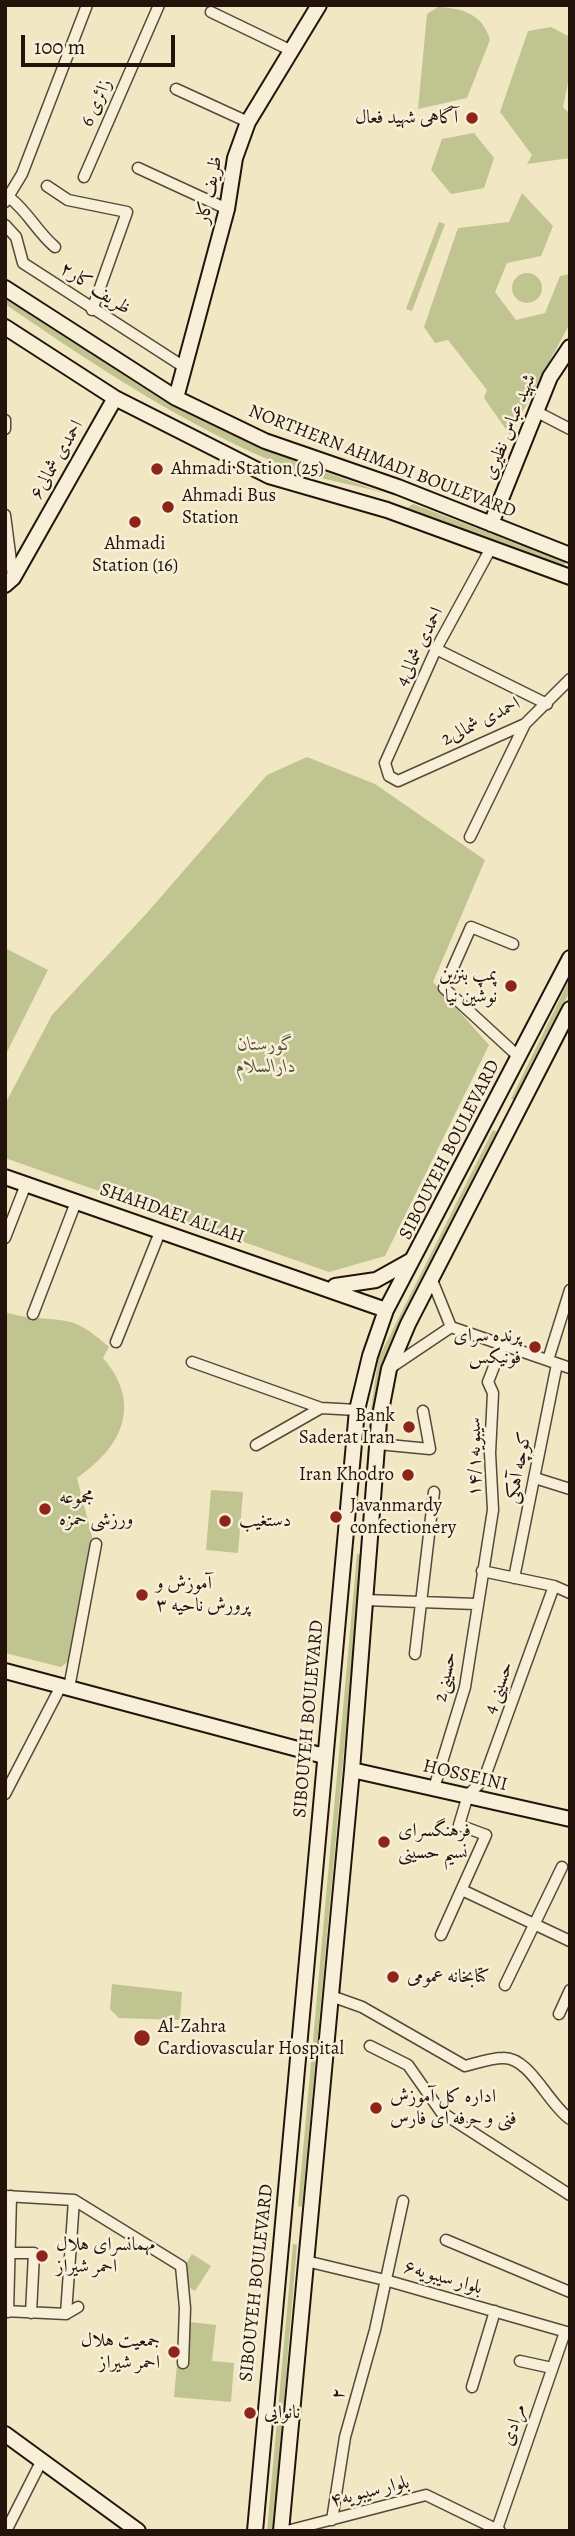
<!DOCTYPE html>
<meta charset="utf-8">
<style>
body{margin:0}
#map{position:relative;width:575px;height:2536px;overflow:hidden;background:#f2e7c3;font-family:Alegreya,serif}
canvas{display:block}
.frame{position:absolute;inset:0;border:7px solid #24130b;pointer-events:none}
.scale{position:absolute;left:21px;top:35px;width:154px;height:32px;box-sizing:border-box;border:4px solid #24130b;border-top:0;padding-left:9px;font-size:21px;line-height:24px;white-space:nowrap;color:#24130b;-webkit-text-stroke:5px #f7efd8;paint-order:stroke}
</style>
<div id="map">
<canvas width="575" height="2536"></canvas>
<div class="frame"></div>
<div class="scale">100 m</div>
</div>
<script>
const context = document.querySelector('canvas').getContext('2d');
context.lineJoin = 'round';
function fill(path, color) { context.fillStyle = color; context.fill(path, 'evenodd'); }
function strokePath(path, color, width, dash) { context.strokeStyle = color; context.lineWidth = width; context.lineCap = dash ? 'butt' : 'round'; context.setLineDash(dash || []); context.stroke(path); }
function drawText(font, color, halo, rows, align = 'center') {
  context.font = font + ' Alegreya,Amiri,serif'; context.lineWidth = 5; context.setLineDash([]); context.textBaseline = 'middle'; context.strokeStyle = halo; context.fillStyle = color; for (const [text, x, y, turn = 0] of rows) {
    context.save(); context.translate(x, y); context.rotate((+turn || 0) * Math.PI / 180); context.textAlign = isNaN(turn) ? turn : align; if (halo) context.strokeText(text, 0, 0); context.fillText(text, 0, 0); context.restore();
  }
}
fill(new Path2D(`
 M438,7C462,8 483,14 490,40L467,98L418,109L427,14Z
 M551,27L570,37V73L563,107L570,114V158L527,164L532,155L500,112L528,31Z
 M474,133L494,158L484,188L451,194L431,170L442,139Z
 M522,193L553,226L541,256L507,263L495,292L516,320L545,313L560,276L570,274V323L510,435L484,398L487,390L448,340L435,343L424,327L458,228L509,222Z
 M439,222L445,224L412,311L406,309Z
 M512 288a15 15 0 1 1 30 0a15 15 0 1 1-30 0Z
 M5,297L157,397L297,462L384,493C352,484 317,479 286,467C185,426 94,365 5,304Z
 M413,504L566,562L563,567L407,508Z
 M307,757L375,784L485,860L433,982L489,1045L385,1256L329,1272L5,1158V1104L52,1015L146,914L267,775Z
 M5,948L48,970L5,1056Z
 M570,978V991L514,1100L511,1099Z
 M493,1130L497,1132L383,1362L367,1517L363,1516L370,1416L378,1359Z
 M5,1312C31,1320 42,1317 66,1321C83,1324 96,1336 109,1347L103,1358C143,1404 122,1447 77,1478L93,1540L72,1658L61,1667L5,1653Z
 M211,1490L243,1492L238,1553L206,1550Z
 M357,1554L362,1555L302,2207L298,2206Z
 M112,1984L182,1992L180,2020L119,2018L110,2009Z
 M293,2244L297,2245L273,2531H267Z
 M192,2254L211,2266L195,2291L176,2279Z
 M181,2321L216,2325L212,2361L234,2363L231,2402L174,2397Z`), '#bfc490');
const street = new Path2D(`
 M211,12L292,51
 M176,89L248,122
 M138,168L227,209
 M84,177L159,5
 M47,186L68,200L127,212L92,310
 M10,198C29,213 37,232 55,247
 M5,202L22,174L87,5
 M5,225L16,237L23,263L184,367
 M537,412L570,429
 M5,420V429
 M5,515L13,577
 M491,548L436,649L385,763L389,776L398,781L525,724L570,679
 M436,649L547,704
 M470,837L525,724
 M513,944L471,927L444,988L519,1057
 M5,1238L26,1184
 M432,1280L451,1327
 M33,1314L76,1202
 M451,1327L570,1368
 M116,1342L160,1232
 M548,1360L570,1290
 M192,1362L321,1408L357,1410
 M390,1368L451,1327
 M378,1444L430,1449L423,1411
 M256,1445L321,1408
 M535,1478L570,1489
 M482,1571L554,1586L570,1593
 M514,1578L557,1364
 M365,1600L476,1604
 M415,1654L434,1492
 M69,1688L96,1544
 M434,1788L465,1687L493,1510L490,1453L493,1393L488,1382L502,1346
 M5,1794L61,1686
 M462,1890L570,1941
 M441,1935L486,1835L459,1825L468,1795L484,1779L554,1586
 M505,1985L562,1867
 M331,1996L362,2007L465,2066C477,2063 491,2058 503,2058C530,2057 548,2104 570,2119
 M559,2014L570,1990
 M370,2046L408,2065L441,2112L570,2195
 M5,2196L74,2200L66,2314
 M74,2200L181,2266L185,2308L183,2363
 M446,2240L570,2292
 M10,2253H34L31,2313
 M306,2261L385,2280L570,2333
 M5,2311L66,2314L78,2307
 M8,2312L11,2196
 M520,2361L552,2368
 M472,2387L495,2311
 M332,2520L345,2437L375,2330L403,2201
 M497,2529L565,2332
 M6,2531L42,2460
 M287,2531L426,2495L500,2531`);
const secondary = new Path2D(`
 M5,288L176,398L265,441L398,487L570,555
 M5,327L115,398L269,476L387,510L570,577
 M176,398L227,209L235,158L248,122L319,5
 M491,524L550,377L570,347
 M5,585L13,578L115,398
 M5,1177L386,1310
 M335,1286L376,1280L410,1261
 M5,1671L324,1756
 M352,1770L570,1819
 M5,2434L138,2531
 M255,2531L357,1410L370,1356L386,1310L570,958
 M281,2531L352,1770L379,1421L389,1369L408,1324L570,1009`);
strokePath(street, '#584839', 13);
strokePath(secondary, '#24130b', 18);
strokePath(street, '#f7efd8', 10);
strokePath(secondary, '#f7efd8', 14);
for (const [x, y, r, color] of [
 [472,118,7,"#8f2418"],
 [157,469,7,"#8f2418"],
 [168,507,7,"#8f2418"],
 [135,522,7,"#8f2418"],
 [511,986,7,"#8f2418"],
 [535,1347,7,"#8f2418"],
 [409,1427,7,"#8f2418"],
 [408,1475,7,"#8f2418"],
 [45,1509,7,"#8f2418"],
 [336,1517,7,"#8f2418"],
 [225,1521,7,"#8f2418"],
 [142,1595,7,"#8f2418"],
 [384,1842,7,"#8f2418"],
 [393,1977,7,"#8f2418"],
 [142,2038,9,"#8f2418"],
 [376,2108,7,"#8f2418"],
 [42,2256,7,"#8f2418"],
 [174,2352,7,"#8f2418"],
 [250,2413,7,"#8f2418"]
]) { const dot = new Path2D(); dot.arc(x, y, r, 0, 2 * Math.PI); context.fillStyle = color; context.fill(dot); strokePath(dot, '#f7efd8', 2.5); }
drawText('19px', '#24130b', '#f7efd8', [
 ["6 زائری",97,103,-66],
 ["ظریف کار",210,190,-78],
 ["۲ظریف کار",95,289,33],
 ["شهید عباس نظیری",510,427,-68],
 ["احمدی شمالی۶",57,460,-60],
 ["NORTHERN AHMADI BOULEVARD",382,462,21],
 ["4احمدی شمالی",420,647,-64],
 ["2احمدی شمالی",481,722,-27],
 ["SIBOUYEH BOULEVARD",450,1150,-63],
 ["SHAHDAEI ALLAH",172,1214,19],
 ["سیبویه۱۴/۱",475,1457,-90],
 ["کوچه آهکی",519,1468,-79],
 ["حسینی2",446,1677,-78],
 ["حسینی 4",499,1688,-70],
 ["SIBOUYEH BOULEVARD",309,1719,-85],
 ["HOSSEINI",465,1776,13],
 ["۶بلوار سیبویه",443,2278,16],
 ["SIBOUYEH BOULEVARD",257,2283,-84],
 ["۲",339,2394,-74],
 ["مرادی",514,2425,-71],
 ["۴بلوار سیبویه",370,2492,-14]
]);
drawText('19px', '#24130b', '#f7efd8', [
 ["آگاهی شهید فعال",458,118,"right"],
 ["Ahmadi Station (25)",171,469],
 ["Ahmadi Bus",182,496],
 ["Station",182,518],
 ["Ahmadi",135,544,"center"],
 ["Station (16)",135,566,"center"],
 ["پمپ بنزین",497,975,"right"],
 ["نوشین نیا",497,997,"right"],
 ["پرنده سرای",521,1336,"right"],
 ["فونیکس",521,1358,"right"],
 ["Bank",395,1416,"right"],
 ["Saderat Iran",395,1438,"right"],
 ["Iran Khodro",394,1475,"right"],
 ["مجموعه",59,1498],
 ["ورزشی حمزه",59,1520],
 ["Javanmardy",350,1506],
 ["confectionery",350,1528],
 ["دستغیب",239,1521],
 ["آموزش و",156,1584],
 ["پرورش ناحیه ۳",156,1606],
 ["فرهنگسرای",398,1831],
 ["نسیم حسینی",398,1853],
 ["کتابخانه عمومی",407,1977],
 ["Al-Zahra",158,2027],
 ["Cardiovascular Hospital",158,2049],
 ["اداره کل آموزش",390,2097],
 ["فنی و حرفه ای فارس",390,2119],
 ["مهمانسرای هلال",56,2245],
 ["احمر شیراز",56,2267],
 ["جمعیت هلال",160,2341,"right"],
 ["احمر شیراز",160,2363,"right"],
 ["نانوایی",264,2413]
], 'left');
drawText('italic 19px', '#5a513a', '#f7efd8', [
 ["گورستان",266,1045],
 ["دارالسلام",266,1067]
]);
</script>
